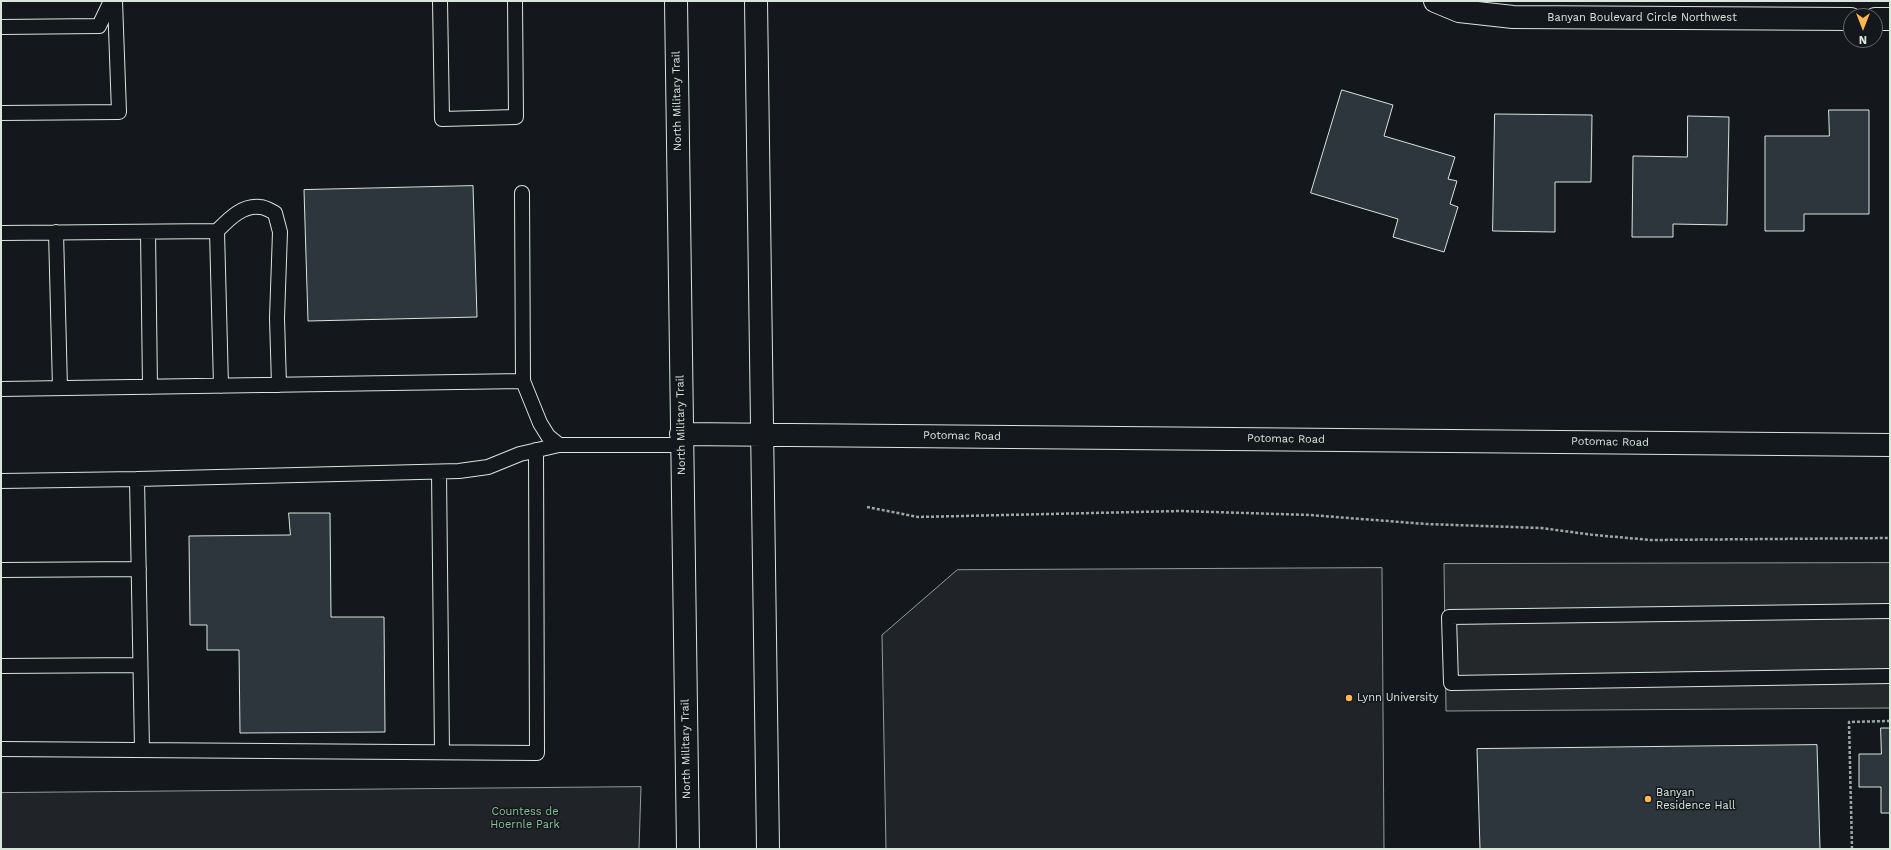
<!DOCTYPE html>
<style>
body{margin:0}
#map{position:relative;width:1891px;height:850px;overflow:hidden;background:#14181c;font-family:"Work Sans",sans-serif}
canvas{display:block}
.frame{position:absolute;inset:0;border:2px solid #d8e6dc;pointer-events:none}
.north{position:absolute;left:1843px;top:8px;width:40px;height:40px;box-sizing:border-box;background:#14181c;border:1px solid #626a69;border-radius:50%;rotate:180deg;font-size:11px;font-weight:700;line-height:16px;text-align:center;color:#d8e6dc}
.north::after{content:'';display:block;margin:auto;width:14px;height:18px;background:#ffb74d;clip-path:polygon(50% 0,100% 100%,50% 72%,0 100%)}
</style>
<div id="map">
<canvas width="1891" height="850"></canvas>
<div class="frame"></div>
<div class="north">N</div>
</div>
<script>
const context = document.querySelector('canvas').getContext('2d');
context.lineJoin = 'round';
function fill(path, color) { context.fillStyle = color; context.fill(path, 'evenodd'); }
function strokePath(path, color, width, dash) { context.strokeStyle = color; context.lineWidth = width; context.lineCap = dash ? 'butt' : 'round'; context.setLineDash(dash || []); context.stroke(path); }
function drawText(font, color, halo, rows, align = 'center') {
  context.font = font + ' "Work Sans",sans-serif'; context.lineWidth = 3; context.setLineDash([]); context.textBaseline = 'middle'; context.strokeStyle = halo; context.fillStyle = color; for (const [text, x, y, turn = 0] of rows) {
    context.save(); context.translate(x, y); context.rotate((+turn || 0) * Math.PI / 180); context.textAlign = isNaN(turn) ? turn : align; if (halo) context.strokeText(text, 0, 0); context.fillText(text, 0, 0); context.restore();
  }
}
const green = new Path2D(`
 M1382,568L1384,849H886L882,635L957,570Z
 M641,787L639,849H1V793Z`);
fill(green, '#202428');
strokePath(green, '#939e99', 1);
const parking = new Path2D(`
 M1890,563V708L1446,711L1444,564Z`);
fill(parking, '#24282b');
strokePath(parking, '#939e99', 1);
const building = new Path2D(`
 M1342,90L1393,105L1384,136L1455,157L1448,179L1457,181L1450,204L1458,207L1444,252L1393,237L1398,219L1311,193Z
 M1829,110H1869V214H1804V231H1765V136H1829Z
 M1495,114L1592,115L1591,182H1555V232L1493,231Z
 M1688,116L1729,117L1727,225L1673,224V237H1632L1633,156L1687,157Z
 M473,186L477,317L308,321L304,190Z
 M289,513H330L331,617H384L385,732L240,733L239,650H207V625H190L189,536L290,535Z
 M1881,728H1890V813H1881V787H1859V754H1881Z
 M1817,745L1820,849H1480L1477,749Z`);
fill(building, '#2c363c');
strokePath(building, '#d8e6dc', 1);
const lane = new Path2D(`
 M440,1L442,119L516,117L515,1
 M1,27L99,26L111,1
 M1,113L119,112L115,1
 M522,193L523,381L540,423L548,436L559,445
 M217,231C229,219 242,205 260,207C265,207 271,211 275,213L280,232L277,318L279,385
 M56,232L60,388
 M148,232L150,387
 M1,233L217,231L221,386
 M1,389L523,381
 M439,472L442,752
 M137,479L142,749
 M1,481L137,479L459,471L488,467L520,454L559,445H681
 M1,570L139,569
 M1890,611L1449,617L1451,683L1890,676
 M1,666L140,665
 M1,749L537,753L536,450`);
const street = new Path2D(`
 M1435,1L1459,11L1513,17L1851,19
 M1875,19H1890`);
const secondary = new Path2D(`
 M676,1L688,849
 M756,1L768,849
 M681,434L1890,445`);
strokePath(lane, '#d8e6dc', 16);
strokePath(street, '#d8e6dc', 24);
strokePath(secondary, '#d8e6dc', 24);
strokePath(new Path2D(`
 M867,507L918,517L1180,511L1310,515L1426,524L1541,528L1594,535L1651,540L1890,538
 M1852,849L1849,722L1890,721`), '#9da8a2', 2.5, [3, 2]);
strokePath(lane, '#14181c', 14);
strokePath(street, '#14181c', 22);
strokePath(secondary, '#14181c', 22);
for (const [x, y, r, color] of [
 [1349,698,4,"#ffb74d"],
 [1648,799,4,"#ffb74d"]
]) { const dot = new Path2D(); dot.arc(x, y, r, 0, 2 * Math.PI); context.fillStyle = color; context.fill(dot); strokePath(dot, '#14181c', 1.5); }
drawText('11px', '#d8e6dc', '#14181c', [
 ["Banyan Boulevard Circle Northwest",1642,18],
 ["North Military Trail",677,101,-91],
 ["North Military Trail",681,425,-91],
 ["Potomac Road",962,436,1],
 ["Potomac Road",1286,439,1],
 ["Potomac Road",1610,442,1],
 ["North Military Trail",686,749,-91]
]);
drawText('11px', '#d8e6dc', '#14181c', [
 ["Lynn University",1357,698],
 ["Banyan",1656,793],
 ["Residence Hall",1656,806]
], 'left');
drawText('11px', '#8ac095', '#14181c', [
 ["Countess de",525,812],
 ["Hoernle Park",525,825]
]);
</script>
